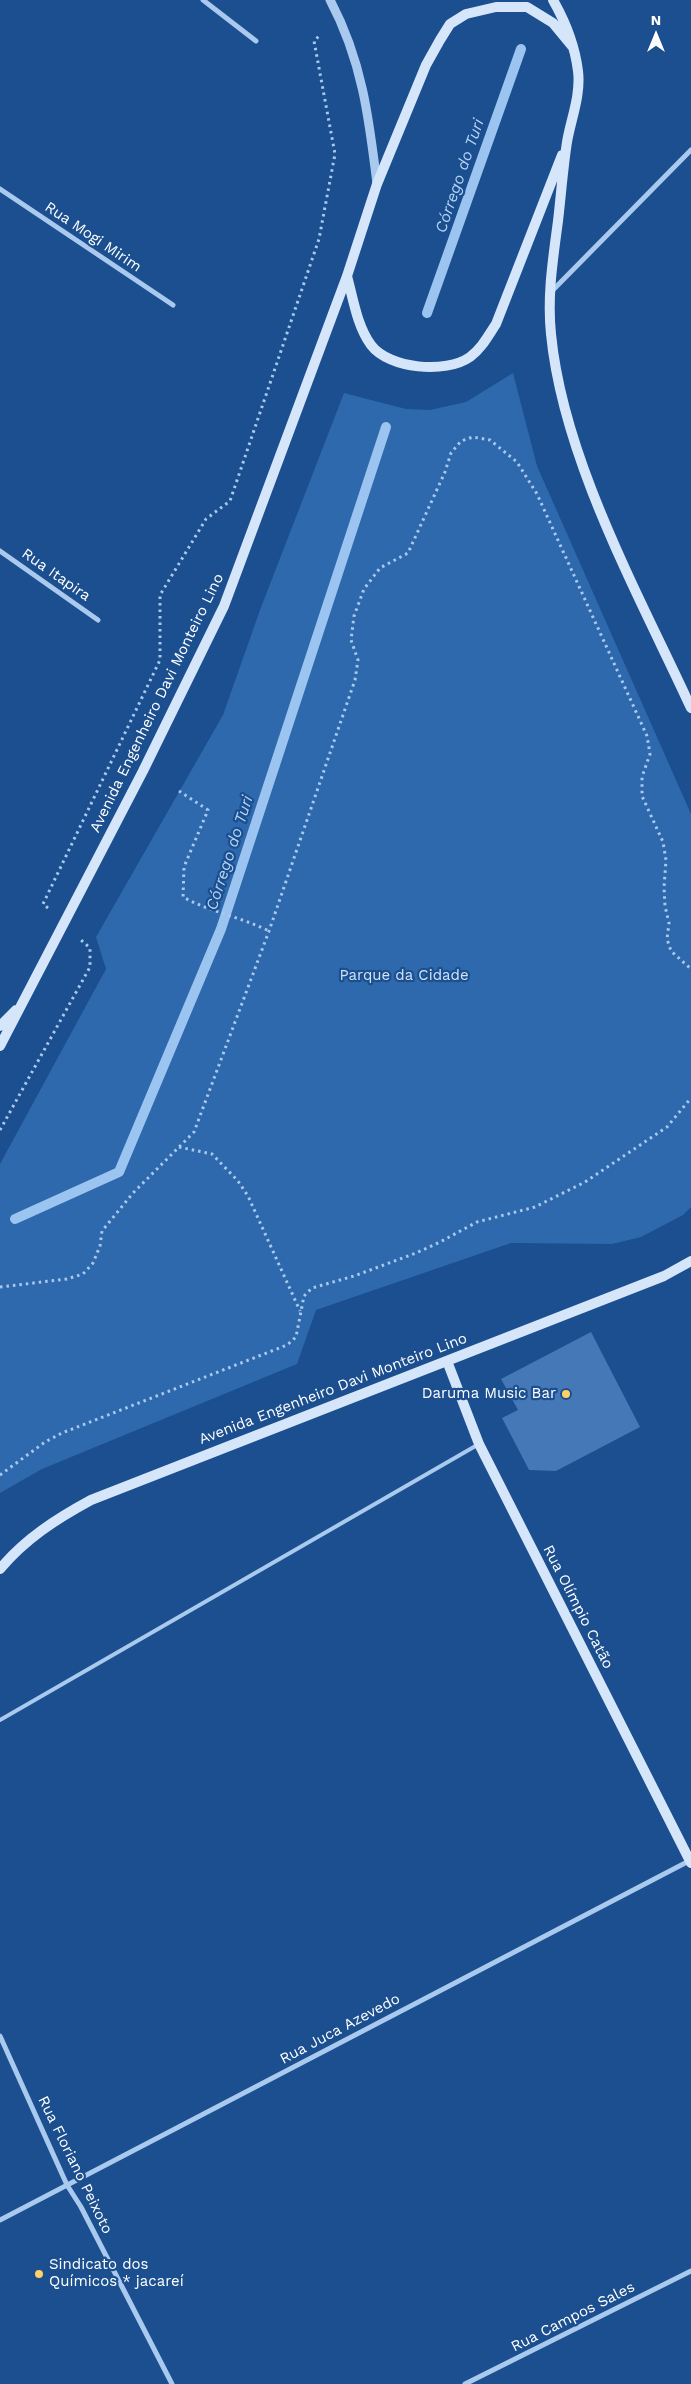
<!DOCTYPE html>
<meta charset="utf-8">
<style>
body{margin:0}
#map{position:relative;width:691px;height:2384px;overflow:hidden;background:#1b4f8f;font-family:"Work Sans",sans-serif}
canvas{display:block}
.north{position:absolute;left:631px;top:10px;width:50px;height:50px;-webkit-text-stroke:4px #1b4f8f;paint-order:stroke;rotate:0deg;font-size:14px;font-weight:700;line-height:20px;text-align:center;color:#fff}
.north::after{content:'';display:block;margin:auto;width:18px;height:22px;background:#fff;clip-path:polygon(50% 0,100% 100%,50% 72%,0 100%)}
</style>
<div id="map">
<canvas width="691" height="2384"></canvas>
<div class="north">N</div>
</div>
<script>
const context = document.querySelector('canvas').getContext('2d');
context.lineJoin = 'round';
function fill(path, color) { context.fillStyle = color; context.fill(path, 'evenodd'); }
function strokePath(path, color, width, dash) { context.strokeStyle = color; context.lineWidth = width; context.lineCap = dash ? 'butt' : 'round'; context.setLineDash(dash || []); context.stroke(path); }
function drawText(font, color, halo, rows, align = 'center') {
  context.font = font + ' "Work Sans",sans-serif'; context.lineWidth = 4.5; context.setLineDash([]); context.textBaseline = 'middle'; context.strokeStyle = halo; context.fillStyle = color; for (const [text, x, y, turn = 0] of rows) {
    context.save(); context.translate(x, y); context.rotate((+turn || 0) * Math.PI / 180); context.textAlign = isNaN(turn) ? turn : align; if (halo) context.strokeText(text, 0, 0); context.fillText(text, 0, 0); context.restore();
  }
}
fill(new Path2D(`
 M513,373L537,466L691,814V1207L683,1215L641,1237L612,1244L511,1243L316,1310L297,1364L42,1469L0,1493V1164L106,969L96,937L223,715L260,610L344,393L406,409L430,410L466,402Z`), '#2e69ad');
strokePath(new Path2D(`
 M427,313L521,49
 M15,1219L119,1172L221,929L386,427`), '#9cc4f0', 10);
fill(new Path2D(`
 M591,1332L640,1427L556,1471L529,1470L502,1418L518,1410L501,1379Z`), '#4478b7');
strokePath(new Path2D(`
 M179,791L208,810L184,867L183,897C210,912 241,917 269,931
 M48,908L43,904L160,660V595L206,519L230,501L319,239L335,154L314,41L321,34
 M0,1130L90,967V948L81,940
 M179,1147L212,1154L238,1181L248,1196L300,1311
 M0,1287L67,1279L83,1274L93,1263L100,1246L102,1231L133,1193L194,1132L269,931L355,680L358,660L351,640L354,616L364,589L380,568L408,553L445,472L451,453L461,441L473,437L490,440L517,462L537,494L647,736L650,754L642,777V796L663,842L666,860L664,887L665,906L669,923L667,939L671,951L691,969
 M0,1475L45,1442L62,1433L287,1345L296,1337L304,1296L312,1288L354,1276L416,1253L440,1242L477,1222L535,1207L585,1182L667,1127L691,1098`), '#a9c9ee', 3, [2.5, 4]);
strokePath(new Path2D(`
 M0,1720L479,1444`), '#a9c9ee', 4);
strokePath(new Path2D(`
 M203,0L256,41
 M0,189L173,305
 M551,292L691,150
 M0,551L98,620
 M0,2036L67,2185L81,2207L172,2384
 M0,2220L691,1860
 M465,2384L691,2271`), '#a9c9ee', 5);
strokePath(new Path2D(`
 M330,0C362,60 369,118 377,184`), '#a9c9ee', 9);
strokePath(new Path2D(`
 M553,0C565,21 575,47 578,71C581,95 571,119 567,142C563,168 561,195 558,221C553,259 547,296 551,334C563,459 639,595 691,708
 M347,276C353,298 357,326 371,345C389,369 446,374 470,357C482,348 488,336 496,324L562,155
 M0,1026L16,1010
 M0,1046L143,771L224,606L347,276L377,184L426,65L440,40L450,24L466,14L496,7H527L553,23L572,46
 M447,1361L479,1444L691,1863
 M0,1569C25,1539 56,1519 91,1500L664,1276L691,1261`), '#d6e6fa', 10);
for (const [x, y, r, color] of [
 [566,1394,5,"#ffd166"],
 [39,2274,5,"#ffd166"]
]) { const dot = new Path2D(); dot.arc(x, y, r, 0, 2 * Math.PI); context.fillStyle = color; context.fill(dot); strokePath(dot, '#1b4f8f', 2); }
drawText('15px', '#fff', '#1b4f8f', [
 ["Rua Mogi Mirim",93,237,34],
 ["Rua Itapira",56,575,35],
 ["Avenida Engenheiro Davi Monteiro Lino",157,703,-64],
 ["Avenida Engenheiro Davi Monteiro Lino",333,1389,-21],
 ["Rua Olímpio Catão",578,1607,63],
 ["Rua Juca Azevedo",340,2029,-28],
 ["Rua Floriano Peixoto",75,2165,64],
 ["Rua Campos Sales",573,2317,-27]
]);
drawText('15px', '#cfe3fa', '#1b4f8f', [
 ["Parque da Cidade",404,976]
]);
drawText('15px', '#fff', '#1b4f8f', [
 ["Daruma Music Bar",556,1394],
 ["Sindicato dos",49,2265,"left"],
 ["Químicos * jacareí",49,2282,"left"]
], 'right');
drawText('italic 16px', '#b5d3f5', '#1b4f8f', [
 ["Córrego do Turi",460,176,-71],
 ["Córrego do Turi",230,853,-72]
]);
</script>
